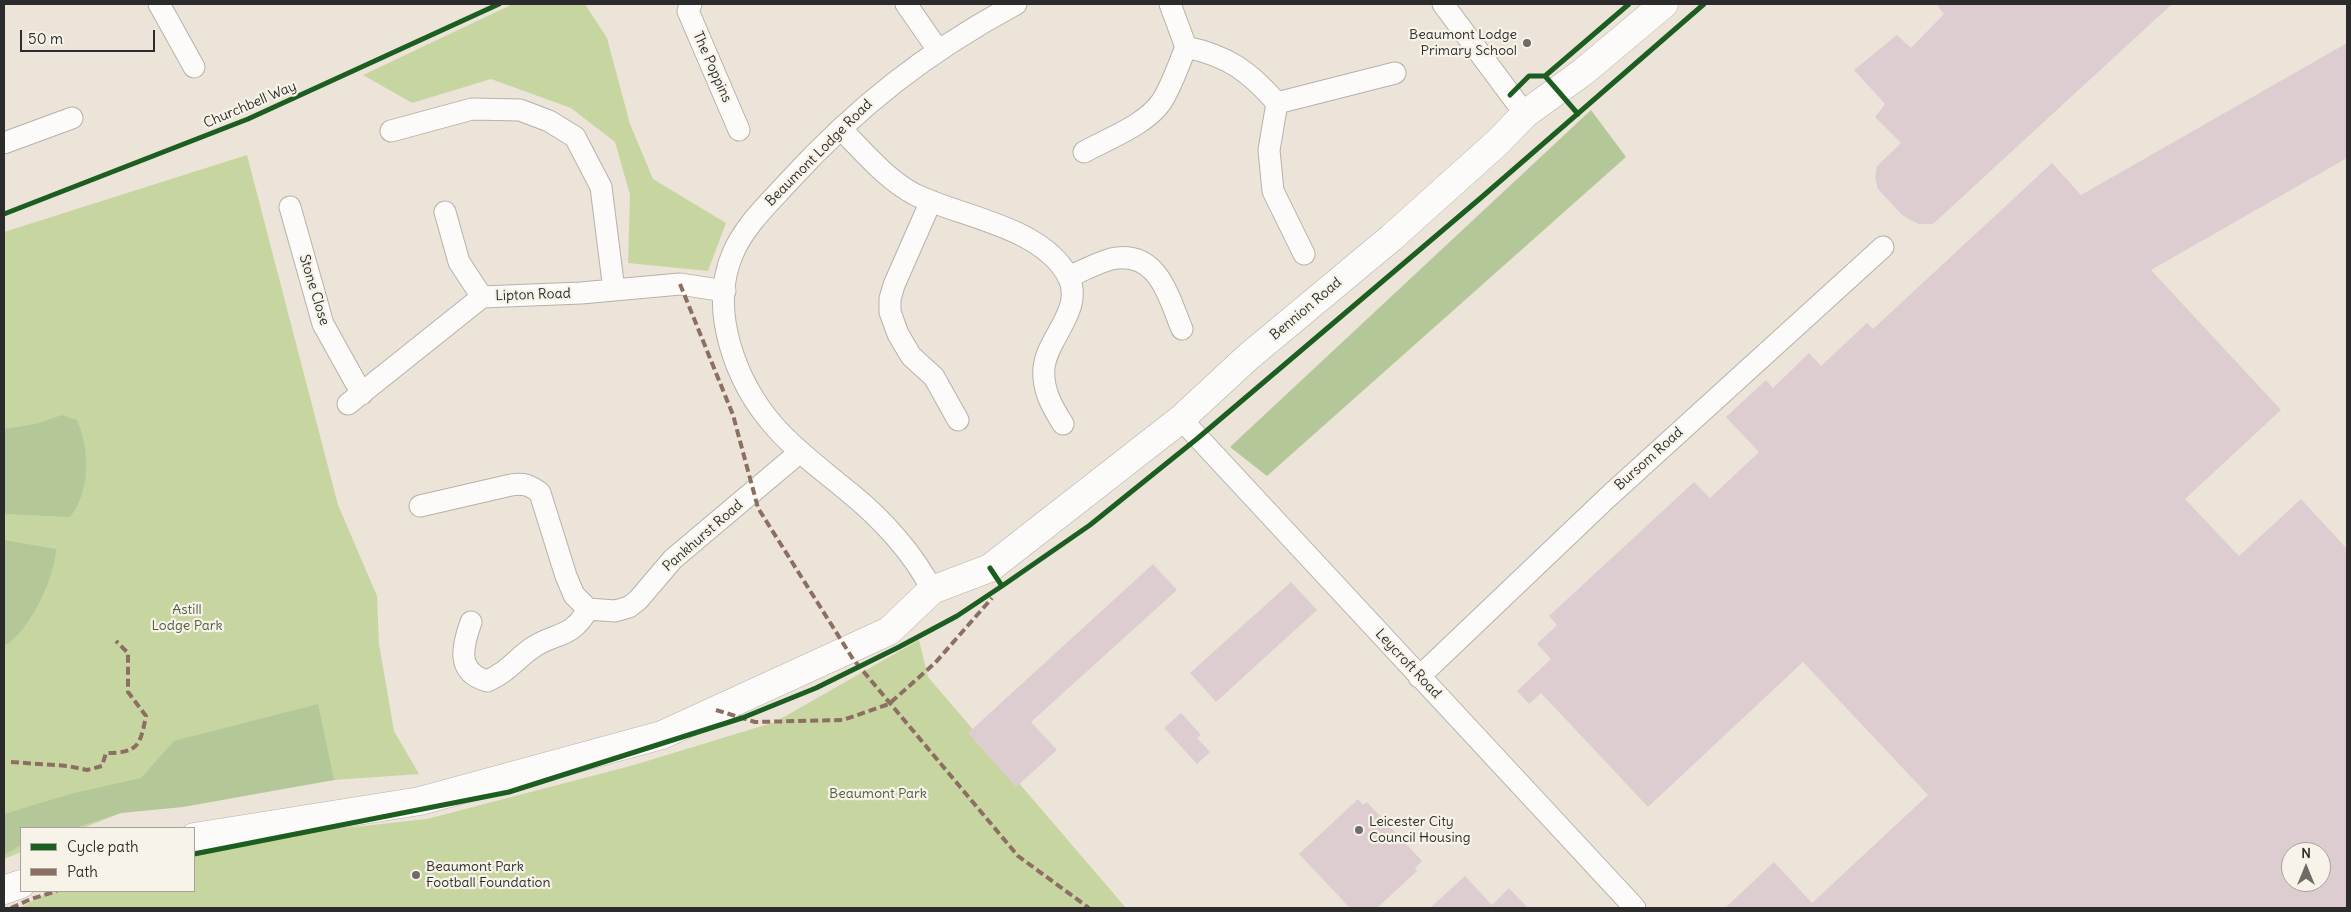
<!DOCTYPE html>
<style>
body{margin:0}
#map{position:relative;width:2351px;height:912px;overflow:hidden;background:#ece4d8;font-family:Delius,sans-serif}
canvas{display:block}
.frame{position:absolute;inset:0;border:5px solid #2b2b2b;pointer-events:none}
.legend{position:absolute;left:20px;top:827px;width:175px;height:65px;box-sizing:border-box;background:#f7f3e8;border:1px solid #a5a39c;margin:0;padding:6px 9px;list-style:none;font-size:15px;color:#2b2b2b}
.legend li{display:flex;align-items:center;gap:10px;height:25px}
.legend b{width:25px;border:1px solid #a5a39c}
.north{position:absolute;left:2281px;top:842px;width:50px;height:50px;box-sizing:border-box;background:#f7f3e8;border:1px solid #a5a39c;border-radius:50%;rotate:0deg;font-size:14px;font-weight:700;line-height:20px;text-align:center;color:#2b2b2b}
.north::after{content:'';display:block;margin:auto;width:18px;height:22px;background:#6f6c68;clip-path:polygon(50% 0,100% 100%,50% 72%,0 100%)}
.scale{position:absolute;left:20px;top:30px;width:135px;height:22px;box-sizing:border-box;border:2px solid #2b2b2b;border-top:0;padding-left:6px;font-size:15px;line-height:18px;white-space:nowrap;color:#2b2b2b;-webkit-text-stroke:4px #f7f3e8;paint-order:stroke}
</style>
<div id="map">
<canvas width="2351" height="912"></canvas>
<div class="frame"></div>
<ul class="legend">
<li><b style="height:6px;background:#1b5e20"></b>Cycle path</li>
<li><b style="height:6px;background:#8d6e63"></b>Path</li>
</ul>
<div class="north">N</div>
<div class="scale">50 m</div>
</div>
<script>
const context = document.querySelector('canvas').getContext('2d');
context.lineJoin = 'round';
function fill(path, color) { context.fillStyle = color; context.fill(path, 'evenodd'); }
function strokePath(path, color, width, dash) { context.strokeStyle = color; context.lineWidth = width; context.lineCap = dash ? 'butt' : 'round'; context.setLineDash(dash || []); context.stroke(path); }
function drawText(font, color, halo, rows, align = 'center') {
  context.font = font + ' Delius,sans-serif'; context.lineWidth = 4.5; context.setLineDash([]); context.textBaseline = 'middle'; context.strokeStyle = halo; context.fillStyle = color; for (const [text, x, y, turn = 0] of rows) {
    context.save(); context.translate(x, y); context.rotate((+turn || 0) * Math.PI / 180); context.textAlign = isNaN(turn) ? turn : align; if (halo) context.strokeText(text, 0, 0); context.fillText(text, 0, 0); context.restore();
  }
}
fill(new Path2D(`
 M513,4H585L607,38L630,124L653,179L726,223L708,271L628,263L630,195L615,142L571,108L491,79L412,103L363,75Z
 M247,155L338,505L377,596L379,644L394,731L419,774L334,780L121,813L83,828H21V852L4,859V232Z
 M919,640L928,677L1126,908H19L51,891H194V848L216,842L427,819L634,765L775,722Z`), '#c7d6a1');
fill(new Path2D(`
 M1591,110L1626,157L1267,476L1230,447Z
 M62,415L77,420C90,450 91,490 70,517L4,514V429L35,424Z
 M4,540L56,549C56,575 28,635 4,646Z
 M318,704L334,780L183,807L121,813L75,828H21V845L4,855V814L70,794L141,778L174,741Z`), '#b4c799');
fill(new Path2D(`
 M1936,4H2172L1933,224H1918L1902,215L1878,189L1875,178L1877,166L1901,143L1875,117L1885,104L1854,70L1897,35L1911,48L1944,14Z
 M2347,43V158L2151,270L2281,410L2185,499L2239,556L2301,499L2347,549V908H1725L1774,862L1812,903L1928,795L1803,662L1648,807L1541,693L1529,704L1517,691L1551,659L1537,644L1557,625L1549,616L1694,482L1710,498L1759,452L1726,417L1766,380L1773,388L1809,353L1821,366L1867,323L1873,329L2052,163L2081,195ZM2291,852H2321V882H2291Z
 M1153,564L1177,590L1031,722L1057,750L1016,787L968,733Z
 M1291,582L1317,610L1216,702L1190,673Z
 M1181,713L1201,735L1197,738L1210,752L1197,764L1164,728Z
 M1358,799L1363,805L1367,802L1422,861L1415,868L1417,871L1377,908H1350L1299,854Z
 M1465,876L1492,905L1509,888L1528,908H1430Z`), '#ddcdd1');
const minor = new Path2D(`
 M159,4L194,67
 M691,4L688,11L739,130
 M906,4L938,50
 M1170,4L1186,47C1228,56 1249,71 1277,103L1269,150L1273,191L1304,254
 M1443,4L1525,114
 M1277,103L1395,73
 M841,129C863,151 886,179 914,194C960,217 1041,226 1068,276C1085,309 1047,337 1044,368C1042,389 1052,407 1063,424
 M391,131L472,109L520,110L549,121L575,137L601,187L614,290
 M4,143L72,118
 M1084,152C1109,138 1146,125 1162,101C1172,85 1179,64 1186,47
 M931,201L894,285L890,299V312L898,334L911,356L934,377L958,420
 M290,207L323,324L362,394
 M445,212L459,262L482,297
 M1068,277C1082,271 1097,263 1111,259C1158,249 1168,296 1182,329
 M348,404L482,297L581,293L680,284L725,291
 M1181,419L1635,908
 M420,506L511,485C524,483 530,485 540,493L566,576L574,595L588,609L615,611L629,607L638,600L673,559L800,452
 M932,590C914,554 882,519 850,493C825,472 797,452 775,427C736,383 708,310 733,253C745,225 770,202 790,180C858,106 927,52 1016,4
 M471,622C462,647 456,672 487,681C510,671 516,658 535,646C558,632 572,638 588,609
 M1419,677L1608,497L1883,247`);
const tertiary = new Path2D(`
 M194,837L420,801L662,735L889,631L932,590L990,568L1181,419L1248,357L1391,238L1498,142L1525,114L1583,72L1664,4
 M4,890L21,884`);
strokePath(minor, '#b6b1aa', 23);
strokePath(tertiary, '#b6b1aa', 29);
strokePath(minor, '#fcfbf9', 21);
strokePath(tertiary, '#fcfbf9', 28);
strokePath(new Path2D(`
 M680,284L733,415L758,508L853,659L1018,856L1089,908
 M716,710L755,722L843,720L889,704L935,663L992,598
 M11,762L68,766L87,770L102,766L106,753C138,753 140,746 146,716L128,692V653L116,641
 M11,908L31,899L57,891`), '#8d6e63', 4, [8, 4]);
strokePath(new Path2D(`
 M1545,76L1629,4
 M1510,95L1529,76H1545L1578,114
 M4,214L248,119L499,4
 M990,568L1002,586L1090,525L1198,438L1483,196L1704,4
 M194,854L509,792L742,718L816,688L899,647L957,616L1002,586`), '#1b5e20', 5);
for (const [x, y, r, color] of [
 [1527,43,5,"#6f6c68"],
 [1359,830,5,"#6f6c68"],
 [416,875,5,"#6f6c68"]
]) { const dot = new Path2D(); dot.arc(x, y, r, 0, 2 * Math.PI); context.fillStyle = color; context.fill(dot); strokePath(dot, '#f7f3e8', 2); }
drawText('14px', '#2b2b2b', '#f7f3e8', [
 ["Beaumont Lodge",1517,35,"right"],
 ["Primary School",1517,51,"right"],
 ["Leicester City",1369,822],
 ["Council Housing",1369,838],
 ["Beaumont Park",426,867],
 ["Football Foundation",426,883]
], 'left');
drawText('14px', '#2b2b2b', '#f7f3e8', [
 ["The Poppins",712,67,66],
 ["Churchbell Way",250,105,-23],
 ["Beaumont Lodge Road",819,153,-45],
 ["Stone Close",314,290,73],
 ["Lipton Road",533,295,-2],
 ["Bennion Road",1306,309,-40],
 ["Bursom Road",1649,459,-42],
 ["Pankhurst Road",703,536,-41],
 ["Leycroft Road",1408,664,47]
]);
drawText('14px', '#505b41', '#f7f3e8', [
 ["Astill",187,610],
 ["Lodge Park",187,626],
 ["Beaumont Park",878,794]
]);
</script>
